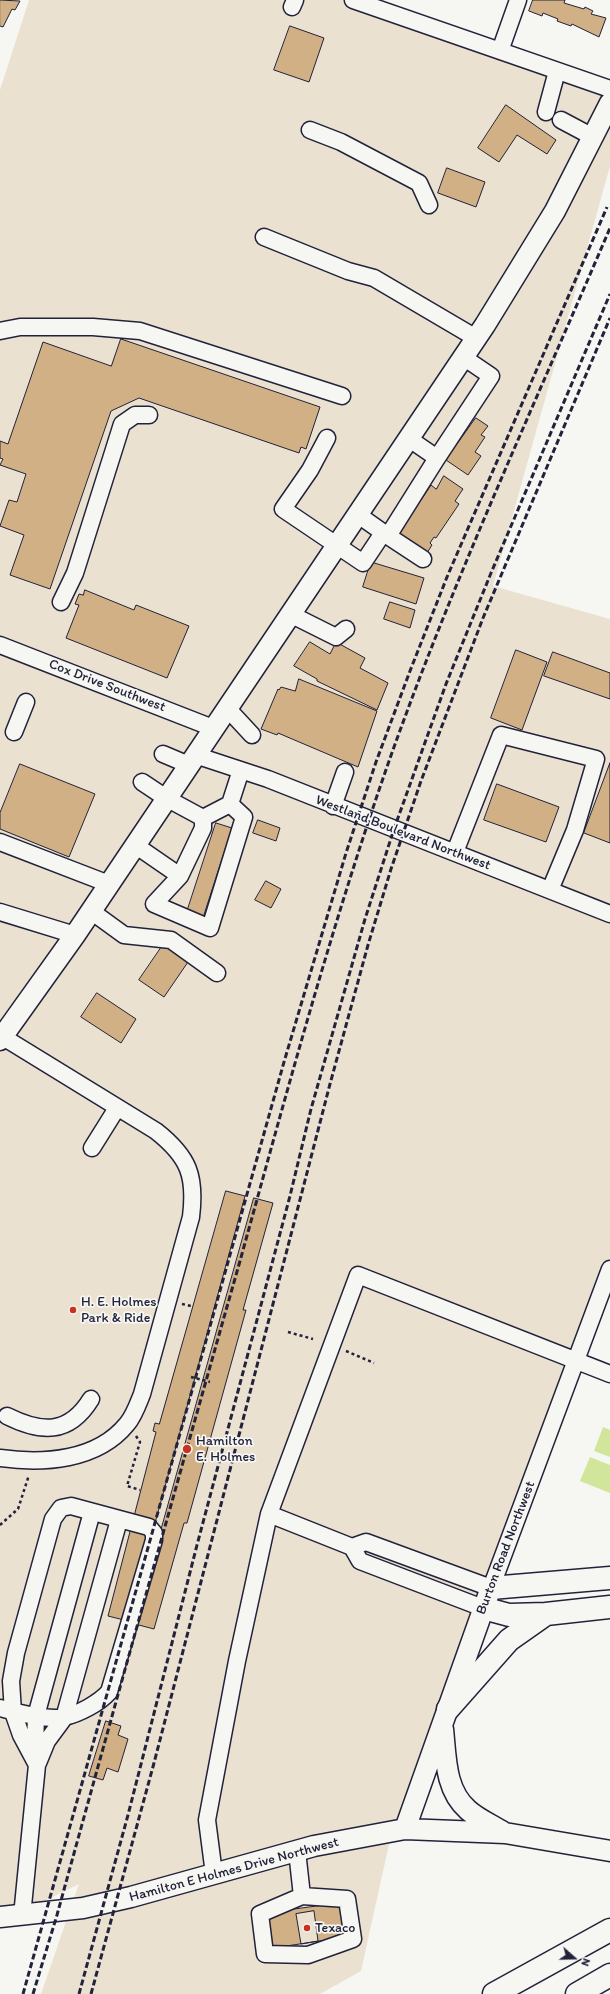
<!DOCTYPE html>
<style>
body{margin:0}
#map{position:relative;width:610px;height:1994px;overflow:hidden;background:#f6f6f2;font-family:Itim,sans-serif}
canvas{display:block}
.north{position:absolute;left:554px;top:1938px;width:40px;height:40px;-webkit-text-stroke:3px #f6f6f2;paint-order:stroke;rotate:110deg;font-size:11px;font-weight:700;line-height:16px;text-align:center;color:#22223b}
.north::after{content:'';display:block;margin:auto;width:14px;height:18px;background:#22223b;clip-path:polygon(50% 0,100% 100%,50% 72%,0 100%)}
</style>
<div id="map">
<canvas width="610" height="1994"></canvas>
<div class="north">N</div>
</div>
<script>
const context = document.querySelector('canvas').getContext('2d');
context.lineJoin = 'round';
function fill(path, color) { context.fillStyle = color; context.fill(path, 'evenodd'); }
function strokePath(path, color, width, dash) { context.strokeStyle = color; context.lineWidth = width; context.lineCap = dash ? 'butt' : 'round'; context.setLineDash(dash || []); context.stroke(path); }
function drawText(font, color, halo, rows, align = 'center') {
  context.font = font + ' Itim,sans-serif'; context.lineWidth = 3.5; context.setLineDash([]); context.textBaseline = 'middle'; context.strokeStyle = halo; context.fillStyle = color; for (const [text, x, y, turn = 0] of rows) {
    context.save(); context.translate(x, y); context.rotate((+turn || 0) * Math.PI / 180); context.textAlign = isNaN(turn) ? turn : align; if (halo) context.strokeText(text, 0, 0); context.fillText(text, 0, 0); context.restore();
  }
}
fill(new Path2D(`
 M29,0H347L610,85V166L493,586L610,619V1280L473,1634L392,1831L361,1971L320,1994H41L79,1884L0,1923V90Z`), '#ebe1d1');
fill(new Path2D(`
 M603,1427L610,1430V1457L594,1451Z
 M590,1457L610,1465V1493L580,1481Z`), '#d1e69b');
const building = new Path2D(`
 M0,0L20,1L15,10L12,9L3,27L0,26Z
 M533,0H565L564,3L584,9L585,7L593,11L591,14L606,18L599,37L572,24L571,26L557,21L558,19L543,13L542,16L529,11Z
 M290,26L324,38L309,82L274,70Z
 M506,105L556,140L547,154L517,135L499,162L478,148Z
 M447,168L485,182L476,207L438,193Z
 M121,339L320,407L306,449L301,447L299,453L139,398L111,411L50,589L10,575L24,535L0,526L9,500L17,502L26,474L0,465L3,459L0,458V441L8,444L43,342L111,366Z
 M476,418L488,426L481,435L485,437L475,452L481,456L468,475L446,460Z
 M444,476L463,489L455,501L459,504L436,538L434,537L430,543L432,545L427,553L398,534L431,485L436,489Z
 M371,562L424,578L416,604L363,587Z
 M85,590L134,610L136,605L189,626L167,678L66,638L79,605L75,604L79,594L83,595Z
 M390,602L415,610L410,628L384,619Z
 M310,642L330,654L336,642L365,658L360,668L388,683L377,710L317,681V679L294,666Z
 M516,650L547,662L522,730L491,718Z
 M553,652L610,673V699L544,676Z
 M299,679L377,711L358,767L278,733L277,735L261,729L278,689L279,690L281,687L295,691Z
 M610,763V843L584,833Z
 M20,764L95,794L69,857L0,829V813Z
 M497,784L559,807L546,842L484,820Z
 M258,820L280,828L276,841L253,833Z
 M216,823L232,828L202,921L186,915Z
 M266,881L281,889L271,908L255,900Z
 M163,945L188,962L164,997L139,980Z
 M97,993L136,1019L121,1043L81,1017Z
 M226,1191L245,1196L128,1621L108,1616L156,1432L153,1431L155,1423L159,1424Z
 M254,1198L273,1203L243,1310H246L187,1523H184L154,1629L135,1624Z
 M106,1721L121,1726L118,1735L128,1739L118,1772L107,1768L103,1780L89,1776Z
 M341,1903L346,1937L273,1948L268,1913Z
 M314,1911L318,1941L301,1944L296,1914Z`);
fill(building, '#d0b084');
strokePath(building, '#22223b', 1);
const minor = new Path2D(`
 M353,0L610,89
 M292,7L295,0
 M500,51L518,0
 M546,112L557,71
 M561,120L593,137
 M310,130L341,142L419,183L429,205
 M264,237L348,271L374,278L476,338
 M0,331L20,327H93L140,331L342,396
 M327,438L310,470L283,509L363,563L383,533
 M408,438L437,458L491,376L463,357
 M357,514L388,536L437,458
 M388,536L423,559
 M61,602L75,573L122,424L135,415H149
 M290,614L336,637L346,629
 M0,645L213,728
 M227,708L252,735
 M14,732L26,702
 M163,754L189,765
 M195,755L268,779L610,914
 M142,782L166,798L203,818
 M333,806L345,772
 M203,818V828L180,876L154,904L210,928L244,817L230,804
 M203,818L230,804L241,770
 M0,842L109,884
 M135,845L180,876
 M455,852L501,735L596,759L575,830L550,890
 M91,911L124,935L171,940L217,973
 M0,912L75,935
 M92,1148L117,1108
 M7,1416C41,1433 69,1435 91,1399
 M0,1458C43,1464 97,1461 127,1424C134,1416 138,1404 142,1394L191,1217C196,1176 189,1157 156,1131L3,1037
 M352,1547L366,1542L491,1588L610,1269
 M483,1608L360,1561L352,1547L269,1514L358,1275L610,1374
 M0,1708C16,1712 48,1721 64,1717C79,1714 99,1703 109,1692L154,1540V1533L149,1527L71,1506L61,1508L53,1519L16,1653L11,1681L13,1712L21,1735L37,1765
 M38,1763L47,1741L64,1718L119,1520
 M297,1851L302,1896L347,1899L353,1939L308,1955L265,1954L260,1914L302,1896
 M214,1874L207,1820L237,1661L269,1514
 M22,1916L37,1765L35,1746L36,1716L92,1512`);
const major = new Path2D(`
 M0,1040L75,935L485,325L555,211L610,103
 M443,1729C446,1758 445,1790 468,1810C478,1819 492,1825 503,1832
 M405,1829L489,1593
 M0,1917L83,1908L131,1897L314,1846L405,1829L505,1833L610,1851`);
const highway = new Path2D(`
 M491,1588L610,1578
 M483,1608L509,1615L546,1614
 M448,1709L509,1640L546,1614L610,1607
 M494,1994L610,1930
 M577,1994L610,1975`);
strokePath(minor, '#22223b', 19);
strokePath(major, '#22223b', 23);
strokePath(highway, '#22223b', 25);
strokePath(new Path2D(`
 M182,1304L191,1306
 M288,1332L313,1339
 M346,1351L374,1363
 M191,1377L210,1382
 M136,1436L140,1442L127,1486L140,1490
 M0,1525L18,1509L29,1475`), '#22223b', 2.5, [3, 3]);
strokePath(minor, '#f6f6f2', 16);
strokePath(major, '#f6f6f2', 20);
strokePath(highway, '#f6f6f2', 22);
strokePath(new Path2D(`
 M23,1994L284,1062L346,853L376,762L410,671L447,577L607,207
 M33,1994L57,1915C117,1697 178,1479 240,1261C286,1095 331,927 388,764C452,582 534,406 610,228
 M79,1994L128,1815L197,1545L290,1196L311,1109L365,919L394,829L446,684L491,573L610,294
 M91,1994L154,1763L330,1084L368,945L391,869L421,781L483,618L610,318`), '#22223b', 3, [6, 3]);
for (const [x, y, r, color] of [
 [73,1310,4,"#c8321e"],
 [187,1449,5,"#c8321e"],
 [307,1928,4,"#c8321e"]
]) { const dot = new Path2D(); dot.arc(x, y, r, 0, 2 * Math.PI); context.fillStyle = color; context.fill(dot); strokePath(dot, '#f6f6f2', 1.5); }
drawText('14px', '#22223b', '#f6f6f2', [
 ["Cox Drive Southwest",107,686,21],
 ["Westland Boulevard Northwest",403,833,21],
 ["Burton Road Northwest",506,1548,-69],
 ["Hamilton E Holmes Drive Northwest",234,1870,-15]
]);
drawText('14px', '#22223b', '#f6f6f2', [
 ["H. E. Holmes",81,1302],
 ["Park & Ride",81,1318],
 ["Hamilton",196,1441],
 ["E. Holmes",196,1457],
 ["Texaco",315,1928]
], 'left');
</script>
